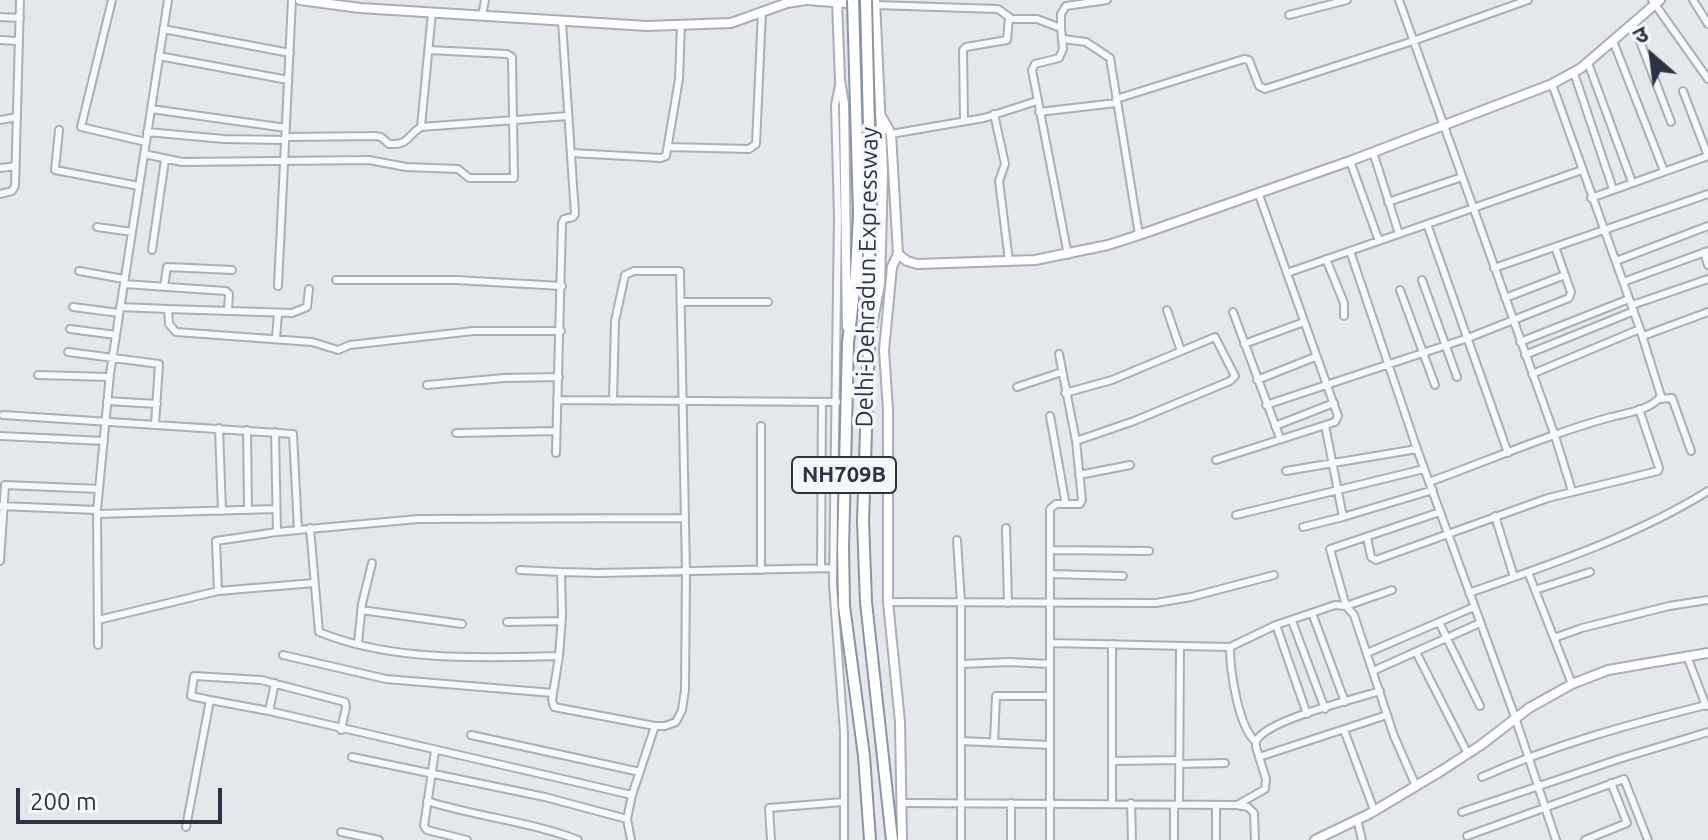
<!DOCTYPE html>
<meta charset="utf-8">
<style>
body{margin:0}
#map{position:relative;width:1708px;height:840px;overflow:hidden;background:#e4e7ec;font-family:Ubuntu,"Noto Sans Devanagari",sans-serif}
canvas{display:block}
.north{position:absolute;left:1612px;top:16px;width:80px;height:80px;-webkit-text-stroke:6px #f4f6f9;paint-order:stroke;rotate:332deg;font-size:22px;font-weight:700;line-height:32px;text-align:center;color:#2b3445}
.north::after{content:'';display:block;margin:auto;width:28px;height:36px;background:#2b3445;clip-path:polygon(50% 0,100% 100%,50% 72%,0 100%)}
.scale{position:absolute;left:16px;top:788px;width:206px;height:36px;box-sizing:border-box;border:4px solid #2b3445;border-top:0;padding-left:10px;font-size:24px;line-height:28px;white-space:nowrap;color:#2b3445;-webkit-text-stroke:6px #f4f6f9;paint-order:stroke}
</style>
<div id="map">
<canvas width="1708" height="840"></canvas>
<div class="north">उ</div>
<div class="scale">200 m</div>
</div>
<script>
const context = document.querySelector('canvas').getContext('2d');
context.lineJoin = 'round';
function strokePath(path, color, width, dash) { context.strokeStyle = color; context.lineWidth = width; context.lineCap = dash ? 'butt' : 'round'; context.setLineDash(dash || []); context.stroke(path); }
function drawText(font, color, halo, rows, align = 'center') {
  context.font = font + ' Ubuntu,sans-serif'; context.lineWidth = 7; context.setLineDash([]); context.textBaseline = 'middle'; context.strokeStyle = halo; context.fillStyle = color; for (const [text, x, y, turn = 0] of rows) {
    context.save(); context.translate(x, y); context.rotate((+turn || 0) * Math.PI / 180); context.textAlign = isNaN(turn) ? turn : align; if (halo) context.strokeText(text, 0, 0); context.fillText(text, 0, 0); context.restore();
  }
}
const street = new Path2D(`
 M112,0L81,127L146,142
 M1399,0L1555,436L1572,491
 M1652,0L1708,79
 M1693,0L1708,24
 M875,5L998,9L1012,19H1037L1061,28V14L1066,6L1107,0
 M1289,15L1347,0
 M482,16L485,0
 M0,17L20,18
 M1633,23L1671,122
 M1061,28L1063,49L1059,58L1035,64L1032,70L1068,255
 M163,29L290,53
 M1063,39L1086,42L1110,58L1139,235
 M0,40L19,41
 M1613,41L1664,171
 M159,56L288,80
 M1588,63L1632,182
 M1574,73L1613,189
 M839,85L835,105L838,217L833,584L844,733V840
 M1683,91L1708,156
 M1116,99L1244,59L1249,60L1259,86L1265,89L1413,41L1528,0
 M151,109L286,128
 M1039,112L1116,103
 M994,114L1005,164L999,181L1009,261
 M0,120L17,117
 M964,120L963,50L966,47L1007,40L1009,18
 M421,127L432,12
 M59,130L55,170L139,186
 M147,132L224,139L285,140
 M891,134L984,118L1037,101
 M286,137L375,136L381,137L389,144C410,145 406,136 421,127L568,116
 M668,147L749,149L756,144L762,11
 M1373,152L1399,234
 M572,153L661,158L666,156L679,79L681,25
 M144,154L182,162L369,160L406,167L458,169L469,178H514L512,57L507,54L429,50
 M1350,161L1379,241
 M0,168L16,166
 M0,194L12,191L15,186L20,0
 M1591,198L1708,156
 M1388,202L1462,177
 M1427,224L1508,453
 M97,227L132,232
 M152,250L165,160
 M1350,251L1417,449L1515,717L1556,840
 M1704,252L1708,265
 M1326,259L1344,303V316
 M1616,261L1708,226
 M1494,268L1708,194
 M79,271L124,279
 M1287,273L1582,170
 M336,280H456L562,286
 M1422,280L1457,377
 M1623,282L1708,251
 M124,284L226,291L229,294L228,311
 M278,286L292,0
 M164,287L167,267L232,270
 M1400,290L1435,385
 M1505,298L1565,275
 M681,302H768
 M1632,305L1708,279
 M73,307L119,313
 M120,307L168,309L169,324L176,332L312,342L338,350L350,345L473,331H561
 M168,309L292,313L307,307L309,289
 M1167,310L1181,351
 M1233,312L1280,438
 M70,329L116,335
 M1643,336L1708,312
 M276,338L278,313
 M1520,342L1629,299
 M1244,344L1304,322
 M68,352L159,364L155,424
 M1059,354L1076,441L1082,500L1080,504H1064
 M1525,355L1634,311
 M1532,374L1640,329
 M38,375L109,377
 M1257,380L1315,357
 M427,385L504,378L559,377
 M1017,387L1062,372
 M1065,393L1112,380L1215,337L1235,376L1230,381L1134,421L1076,441
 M1659,399L1672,398L1691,451
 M557,400L837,402
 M107,401L157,404
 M1266,405L1468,338L1569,298L1571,292L1555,247
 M3,415L293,434L298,530L418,519L684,518
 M1050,416L1065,500L1064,504H1056L1050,509V840
 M1325,425L1343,517L1433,490
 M761,426V570
 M1275,426L1334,403
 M219,428L222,511
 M247,430L248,510
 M275,432L277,532L298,530
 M456,433L556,431
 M0,436L104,441
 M556,453L562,223L564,219L573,217L575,214L562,22
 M1216,460L1335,422L1338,416L1258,192
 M1286,471L1417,449
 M1079,475L1130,465
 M1429,482C1490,460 1549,434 1611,417C1627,413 1651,410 1661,396L1640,329L1552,84
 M0,506L97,510
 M97,514L276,509
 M1236,515L1424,469
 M1495,516L1514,577
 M1303,527L1343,517
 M310,528L319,632C392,662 481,658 559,656L562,617L561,572L599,573L833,568
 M1006,528L1008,603
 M1367,537L1371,557L1376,560L1548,498L1658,471L1659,468L1639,409
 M957,540L961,602V840
 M1050,550L1149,551
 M0,561L5,485L99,489
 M821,568L822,402
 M520,570L561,572
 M1528,572L1572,684
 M1050,574L1123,576
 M1392,590L1346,606L1330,549L1440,512
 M1535,590L1590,572
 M218,591L216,541L277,532
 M1469,593C1551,564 1634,537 1708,491
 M888,602L1156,603L1191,597L1274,575
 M361,610L462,624
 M1312,613L1345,702
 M98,620L218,591L314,583
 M1292,621L1325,709
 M507,622L561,621
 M1439,622L1480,706
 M1276,625L1307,714
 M1554,638L1582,628L1669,606L1708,600
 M358,643L362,604L372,563
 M1051,643L1230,647L1276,625L1335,605L1346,606L1354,615L1394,736L1416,786
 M1112,644V804
 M98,645L97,510L110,374L168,0
 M1230,647C1230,670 1238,727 1256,742
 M1416,652L1468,754
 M1367,653L1474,607
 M283,655L386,679L553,693
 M559,656L552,700L554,707L655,726H665L676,722L682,710L685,690L686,571L680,271H634L625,275L615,321L613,401
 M1687,656L1706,706
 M961,664L1009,662L1050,664
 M1373,671L1480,623
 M210,700L191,696L194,676L261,680L345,702L346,707L341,730
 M269,711L275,683
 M1344,730L1374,810
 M471,735L640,772
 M961,741L1050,745
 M994,742L996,696H1050
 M435,751L424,826L427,830L467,840
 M352,757L545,797L627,819
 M1259,757L1387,715
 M1112,761L1179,760
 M1179,764L1225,763
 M1482,777C1553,745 1630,724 1706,705
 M632,795L655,726
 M427,801C477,817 529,821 578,840
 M902,803L1237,805L1248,807L1254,813L1255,840
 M1131,803L1132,840
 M1174,805V840
 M1179,805L1180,646
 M1237,805L1265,789L1266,779L1256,747C1256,741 1255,741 1260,736C1279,717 1352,700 1380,691
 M1462,812L1619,759L1708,732
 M1357,819L1362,840
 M186,827L210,700L269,711L632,795L627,819L631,840
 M341,832L379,840
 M1467,836L1624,779L1648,840
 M771,840L769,808L843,802
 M1011,840V803
 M1216,840V805
 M1585,840L1627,823L1611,783`);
const secondary = new Path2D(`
 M300,0L360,8L647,26L731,23L787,3L806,0
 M808,0L871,5
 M837,0L840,80L844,104L847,327
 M880,114L891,134L898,254L907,261L917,264L1035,260L1108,245L1139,235L1350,161L1552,84L1581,68L1660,0
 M898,254L892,267L884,350L888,410V602L900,722L902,840
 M870,336L880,284L883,172L875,0
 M1315,840L1369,814L1441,771L1481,745L1529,708L1572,684L1608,670L1708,653`);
const highway = new Path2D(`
 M871,212L866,315L869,341L863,521L866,602L892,840
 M859,214L856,274L848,343L843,548L844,606L864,756L870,840`);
strokePath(street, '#a9aeb7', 10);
strokePath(secondary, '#a9aeb7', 12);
strokePath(highway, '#8b94a3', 14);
strokePath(street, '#f7f8fa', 6);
strokePath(secondary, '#fff', 8);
strokePath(highway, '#fff', 10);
const highwayBridge = new Path2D(`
 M853,0L859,214
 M866,0L871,212`);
strokePath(highwayBridge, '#8b94a3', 14, []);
strokePath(highwayBridge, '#fff', 10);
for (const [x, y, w] of [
 [844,475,104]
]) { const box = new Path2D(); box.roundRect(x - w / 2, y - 18, w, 36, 6); context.fillStyle = '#f4f6f9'; context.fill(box); strokePath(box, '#2b3445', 2); }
drawText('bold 22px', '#2b3445', null, [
 ["NH709B",844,475]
]);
drawText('24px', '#2b3445', '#f4f6f9', [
 ["Delhi-Dehradun Expressway",867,277,-89]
]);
</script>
